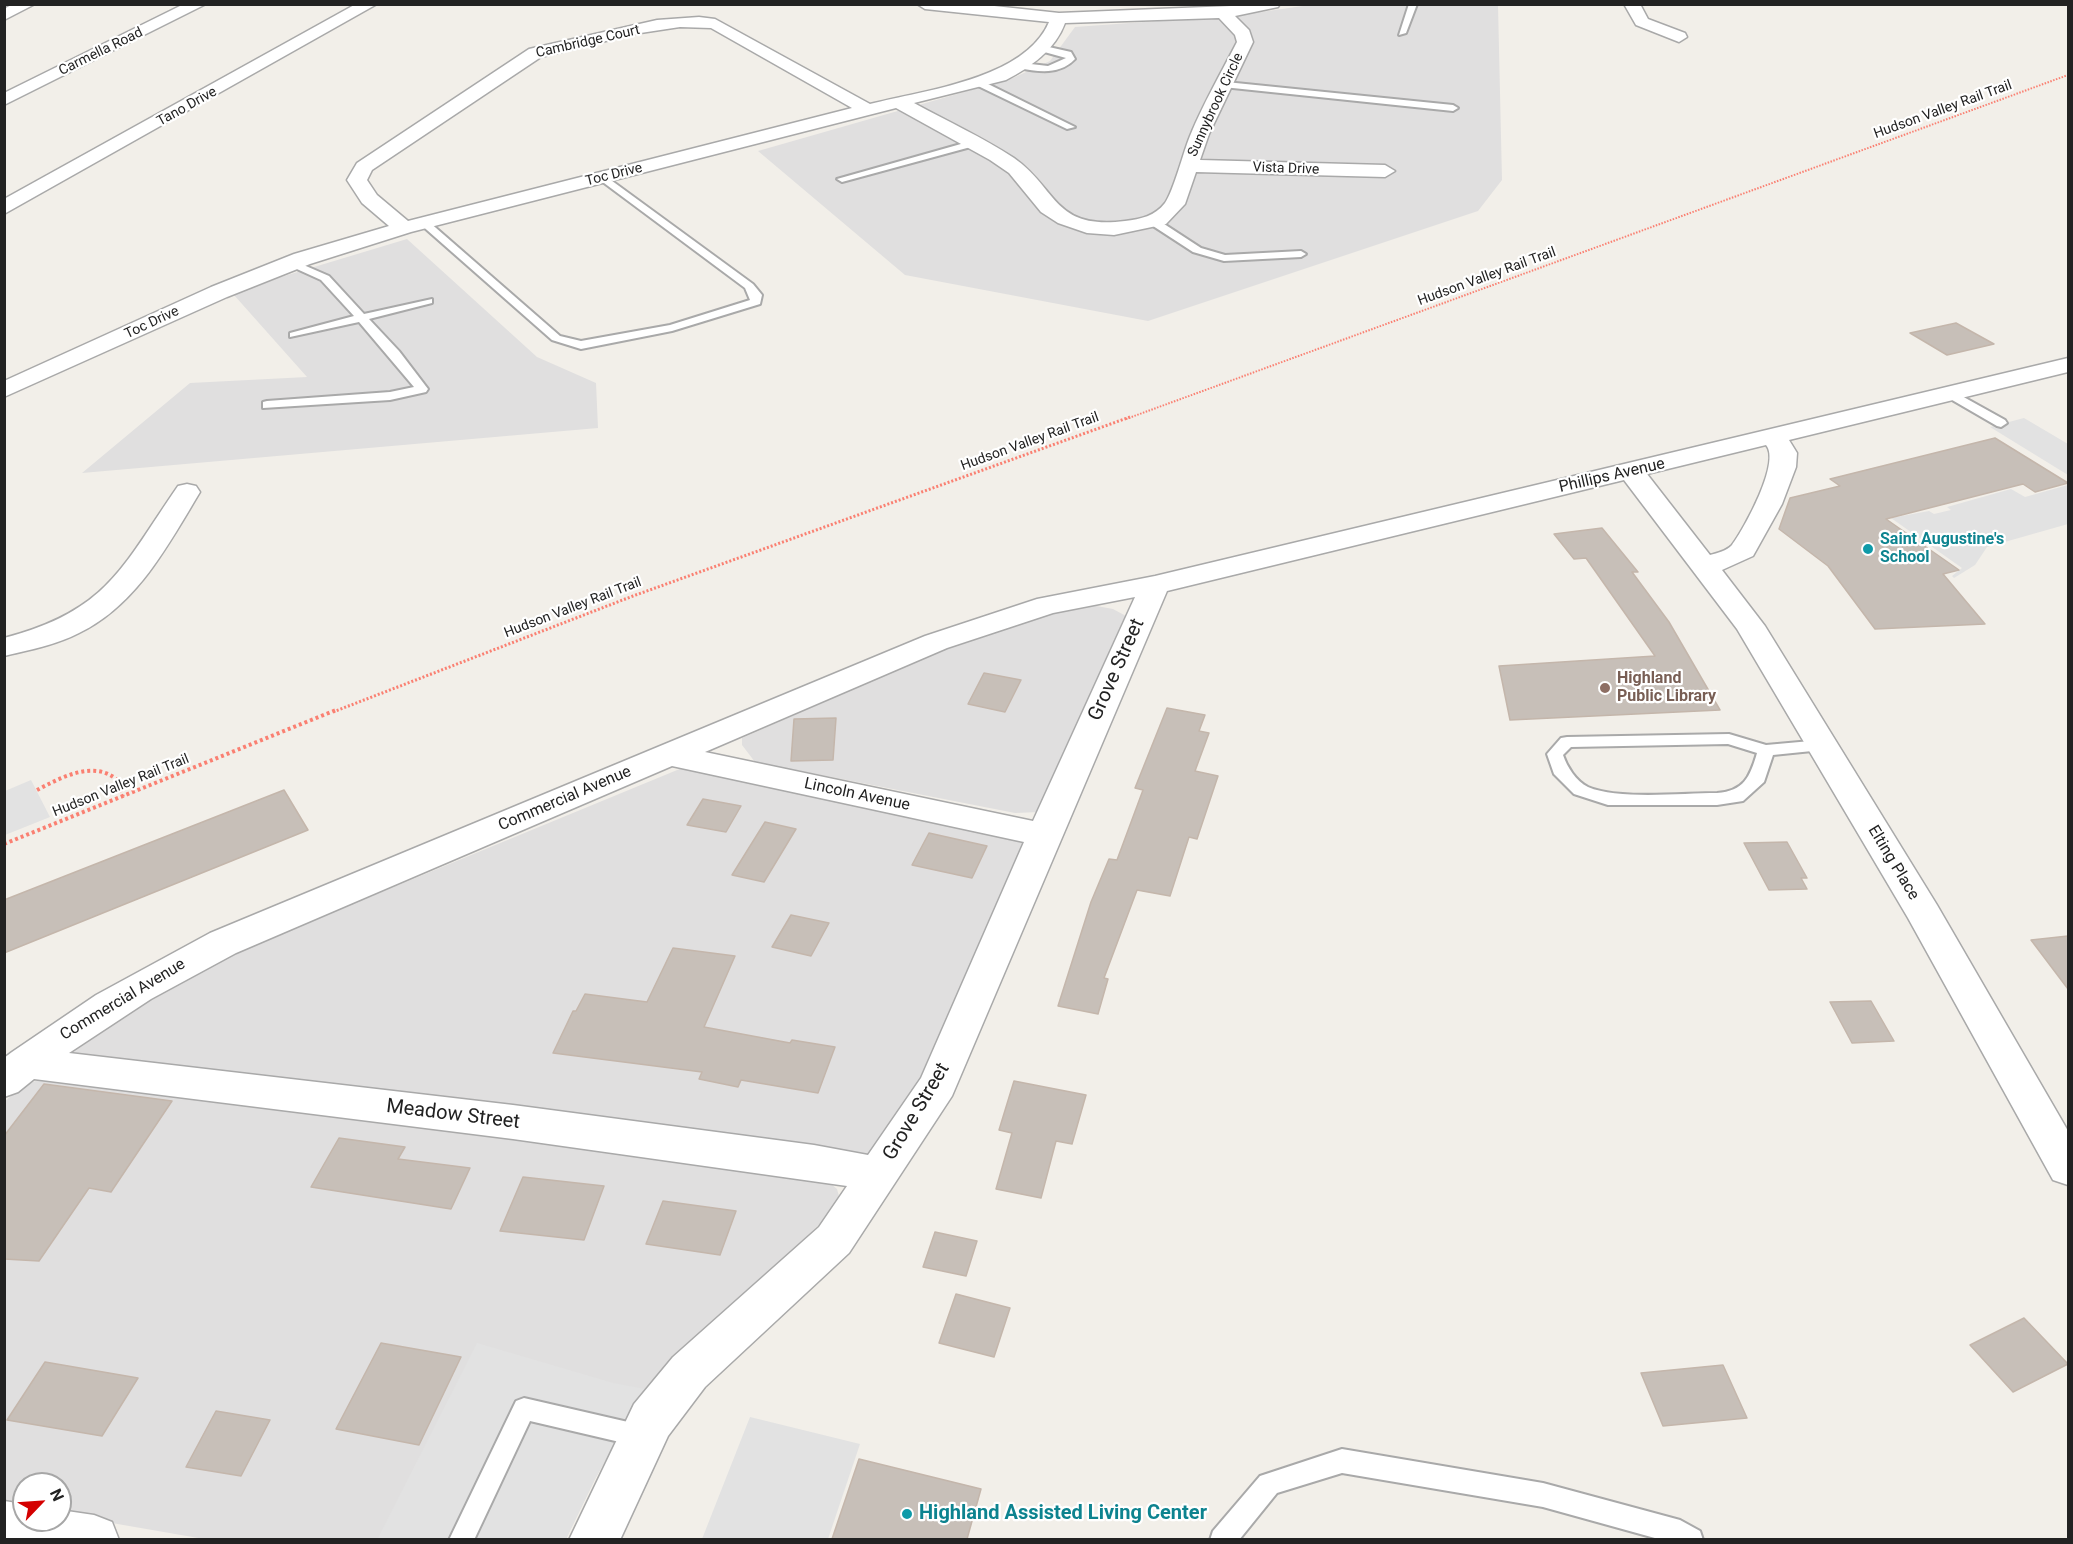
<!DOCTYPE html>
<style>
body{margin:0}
#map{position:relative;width:2073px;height:1544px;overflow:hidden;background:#f2efe9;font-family:Roboto,sans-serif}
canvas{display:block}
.frame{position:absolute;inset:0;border:6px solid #222;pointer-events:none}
.north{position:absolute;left:12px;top:1472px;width:60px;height:60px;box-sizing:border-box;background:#fff;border:2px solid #a7a7a7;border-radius:50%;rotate:65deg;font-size:16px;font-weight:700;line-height:24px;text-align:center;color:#222}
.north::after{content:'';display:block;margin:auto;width:21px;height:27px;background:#d40000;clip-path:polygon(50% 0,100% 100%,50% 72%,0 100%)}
</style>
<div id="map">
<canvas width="2073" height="1544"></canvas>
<div class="frame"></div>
<div class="north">N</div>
</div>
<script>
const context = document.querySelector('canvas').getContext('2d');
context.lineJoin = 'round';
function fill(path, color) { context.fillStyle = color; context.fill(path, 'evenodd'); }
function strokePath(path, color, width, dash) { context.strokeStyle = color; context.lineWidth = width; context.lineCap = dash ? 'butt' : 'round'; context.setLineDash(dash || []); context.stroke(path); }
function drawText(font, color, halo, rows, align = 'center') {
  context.font = font + ' Roboto,sans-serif'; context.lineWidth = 4.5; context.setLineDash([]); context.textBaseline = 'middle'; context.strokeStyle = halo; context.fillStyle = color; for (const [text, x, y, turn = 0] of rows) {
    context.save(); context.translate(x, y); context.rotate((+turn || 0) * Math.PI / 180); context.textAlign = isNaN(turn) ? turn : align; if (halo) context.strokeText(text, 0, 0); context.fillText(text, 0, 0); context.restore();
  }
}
fill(new Path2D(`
 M1317,4L1498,5L1502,180L1478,211L1148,321L905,275L758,151L1013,78L1050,61L1075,27L1240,15Z
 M407,239L537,357L596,383L598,428L82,473L190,383L307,377L234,295L281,277Z
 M1091,605L1113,609L1126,616V620L1040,812L1015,813L755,762L742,745V738L988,630L1034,616Z
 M682,768L1017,839L1025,844L919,1080L870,1156L68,1053L81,1040L203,968L253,945Z
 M38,1080L239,1102L825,1179L837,1189L841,1203L769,1274L671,1361L645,1389L595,1479L566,1539H204L60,1514V1484H24V1508L5,1504L4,1102L23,1086Z`), '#e0dfdf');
fill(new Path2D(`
 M2024,418L2068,444V475L1990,427Z
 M2068,485V524L1987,547L1975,565L1954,578L1952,576L1962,568L1891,518L1929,511L1934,514L1951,510L1947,507L2011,489L2025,497Z
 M31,780L50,817L5,835V791Z
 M477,1343L613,1383L645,1389L595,1479L566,1539L377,1540Z
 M750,1417L860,1444L828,1539H702Z`), '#e2e2e2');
const building = new Path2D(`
 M1956,323L1994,344L1947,355L1910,333Z
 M1995,438L2068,483L2035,492L2023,484L1886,519L1959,570L1943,574L1985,624L1875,629L1828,566L1779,529L1790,498L1840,486L1830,479Z
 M1602,528L1638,572H1632L1669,622L1720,710L1510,720L1499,666L1655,656L1586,558L1574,559L1554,534Z
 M984,673L1021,680L1005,712L968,704Z
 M1167,708L1205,715L1199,731L1209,733L1195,771L1218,776L1197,839L1189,837L1170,896L1137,890L1104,978L1108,979L1098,1014L1058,1006L1091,902L1109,859L1117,860L1143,790L1135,788Z
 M836,718L833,760L791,761L794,719Z
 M284,790L308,830L4,953V900Z
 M703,799L741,806L726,832L687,825Z
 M765,822L796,829L764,882L732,875Z
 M929,833L987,846L972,878L912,865Z
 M1787,842L1807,878H1801L1807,889L1769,890L1744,843Z
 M791,915L829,923L811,956L772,947Z
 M2068,936V989L2031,940Z
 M673,948L735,956L704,1027L790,1043L792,1040L835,1047L818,1093L741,1080L738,1087L699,1079L702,1072L553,1053L573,1011H576L585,994L647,1002Z
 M1871,1001L1894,1041L1852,1043L1830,1002Z
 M1014,1081L1086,1095L1072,1144L1056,1141L1041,1198L996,1189L1012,1133L999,1130Z
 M44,1084L172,1101L111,1192L89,1188L39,1261L4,1259V1136Z
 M339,1138L405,1147L398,1159L470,1168L451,1209L311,1187Z
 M523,1177L604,1186L584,1240L500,1231Z
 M663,1201L736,1211L720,1255L646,1244Z
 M935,1232L977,1241L966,1276L923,1267Z
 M956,1294L1010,1308L994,1357L939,1343Z
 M2024,1318L2068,1364L2013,1392L1970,1345Z
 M381,1343L461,1357L419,1445L336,1429Z
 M45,1362L138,1378L102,1436L7,1420Z
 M1723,1365L1747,1418L1663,1426L1641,1373Z
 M216,1411L270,1420L241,1476L186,1467Z
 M859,1459L981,1489L967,1539H832Z`);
fill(building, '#c7bfb8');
strokePath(building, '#c4b6ab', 1.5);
const lane = new Path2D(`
 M1409,4H1417L1406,33L1399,35Z
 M1040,45L1071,52L1075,59C1060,75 1039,72 1019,68L1018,66L1022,63L1048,66L1066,58L1037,50Z
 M976,81H982L1075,127L1067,129L976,85Z
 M1226,82L1453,105L1458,108L1453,111L1223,87L1222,85Z
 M975,140L978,141V145L842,182L837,179Z
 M604,175L753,284L762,295L760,304L672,331L581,349L552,340L419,223L428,221L560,336L581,341L670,325L750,300L745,288L600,180V176Z
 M1150,220H1158L1201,248L1225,255L1301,251L1306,254L1301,257L1224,261L1193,252L1150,224Z
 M292,260L329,276L364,314L432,299V303L369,319L399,351L428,389L426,392L390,400L263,408V402L267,401L390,392L414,387L359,322L290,337V333L354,316L321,280L288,265V261Z
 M1951,390L2005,420L2007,423L2001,427L1997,426L1947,397L1945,394Z
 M1729,734L1766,745L1822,740L1830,745L1822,750L1773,755L1764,782L1743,801L1717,805H1608L1574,794L1554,774L1547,754L1561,738L1567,737ZM1728,744L1757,753C1750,777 1744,791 1717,793C1682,793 1618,800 1588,787C1576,781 1567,767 1563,755L1571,747Z
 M524,1398L641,1425L649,1428L653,1436L649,1444L641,1447L530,1421L474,1540H449L516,1401Z
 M1342,1449L1543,1483L1680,1520L1700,1531L1703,1540H1662L1543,1507L1342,1473L1277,1493L1239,1540H1210L1213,1531L1260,1476Z`);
const street = new Path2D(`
 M13,4H35L4,20V9Z
 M184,4H206L4,105V93Z
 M356,4H377L4,214V199Z
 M917,4H976L1059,13L1280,4L1278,7L1235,16L1249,30L1253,42L1209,134L1200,160L1385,165L1395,171L1385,177L1196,172L1185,204L1166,224L1114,235L1087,233L1058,223L1041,212L1009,173L990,160L896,108L411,232L310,264L227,297L4,397V381L211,287L294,254L389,226L362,203L347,180L357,163L529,49L657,20L699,17L715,19L870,104C925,90 1025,79 1049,22L925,9ZM1219,18L1235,35L1237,42C1221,73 1203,104 1190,136C1183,153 1174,190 1165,203C1155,216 1141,219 1125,221C1053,230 1058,189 1014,158C982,137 947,121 914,103L1006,80C1031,67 1055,50 1065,23ZM680,27L711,28L852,108L408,221L377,195L367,180L372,170L541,57L634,34Z
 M1624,4H1640L1648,19L1685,33L1687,37L1679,42L1636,25Z
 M2068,358V372L1789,440L1797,453L1796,467L1782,504L1753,556L1722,570L1765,626L1937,905L2068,1131V1185L2053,1180L1908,918L1737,629L1624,480L1167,591L952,1096L849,1253L705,1387L668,1436L620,1540H569L634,1404L673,1357L819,1227L847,1186L513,1139L34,1079L18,1092L4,1097V1058L12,1052L96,995L210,933L925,636L1037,599L1155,576ZM1766,445C1781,462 1744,529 1732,545C1727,551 1717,553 1710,555L1647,474ZM1135,597L1033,821L705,752L947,648L1053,613ZM672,766L1024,842L921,1078L868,1155L814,1145L513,1105L69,1053L151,999L236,953Z
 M187,484L196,486L200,492C168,545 137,605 79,633C56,645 29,650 4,656V638C108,611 122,567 178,486Z
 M4,1501L24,1504V1520H60V1510L94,1515L112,1522L119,1540H4Z`);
strokePath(lane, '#a9a9a9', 4);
strokePath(street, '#a9a9a9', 3);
strokePath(new Path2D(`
 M1126,419L2068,75`), '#fa8072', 2, [1.5, 1.5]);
strokePath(new Path2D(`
 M333,712L633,596L1130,417`), '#fa8072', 3, [2, 2]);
strokePath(new Path2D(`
 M37,790C60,778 93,760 116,779L123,797
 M4,844L336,710`), '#fa8072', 4, [3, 3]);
fill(lane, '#fff');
fill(street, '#fff');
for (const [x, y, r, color] of [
 [1868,549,6,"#0f9aa8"],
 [1605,688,6,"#8d6e63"],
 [907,1514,6,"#0f9aa8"]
]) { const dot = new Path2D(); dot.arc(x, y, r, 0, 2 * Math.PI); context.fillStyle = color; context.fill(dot); strokePath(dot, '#fff', 2); }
drawText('14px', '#222', '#fff', [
 ["Cambridge Court",588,42,-13],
 ["Carmella Road",101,52,-26],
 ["Sunnybrook Circle",1216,105,-65],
 ["Tano Drive",187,107,-29],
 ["Hudson Valley Rail Trail",1943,110,-20],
 ["Vista Drive",1286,169,2],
 ["Toc Drive",614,175,-14],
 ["Hudson Valley Rail Trail",1487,277,-20],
 ["Toc Drive",152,323,-25],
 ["Hudson Valley Rail Trail",1030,442,-20],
 ["Hudson Valley Rail Trail",573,608,-21],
 ["Hudson Valley Rail Trail",121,786,-22]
]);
drawText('16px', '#222', '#fff', [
 ["Phillips Avenue",1612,476,-13],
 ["Lincoln Avenue",857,795,12],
 ["Commercial Avenue",565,799,-23],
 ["Elting Place",1893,863,59],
 ["Commercial Avenue",123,1000,-31]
]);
drawText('bold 16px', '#0d838f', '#fff', [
 ["Saint Augustine's",1880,540],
 ["School",1880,558]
], 'left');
drawText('bold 16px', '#785e54', '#fff', [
 ["Highland",1617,679],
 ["Public Library",1617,697]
], 'left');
drawText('20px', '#222', '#fff', [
 ["Grove Street",1117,670,-66],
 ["Grove Street",917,1112,-59],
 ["Meadow Street",453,1115,7]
]);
drawText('bold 20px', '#0d838f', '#fff', [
 ["Highland Assisted Living Center",919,1514]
], 'left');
</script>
